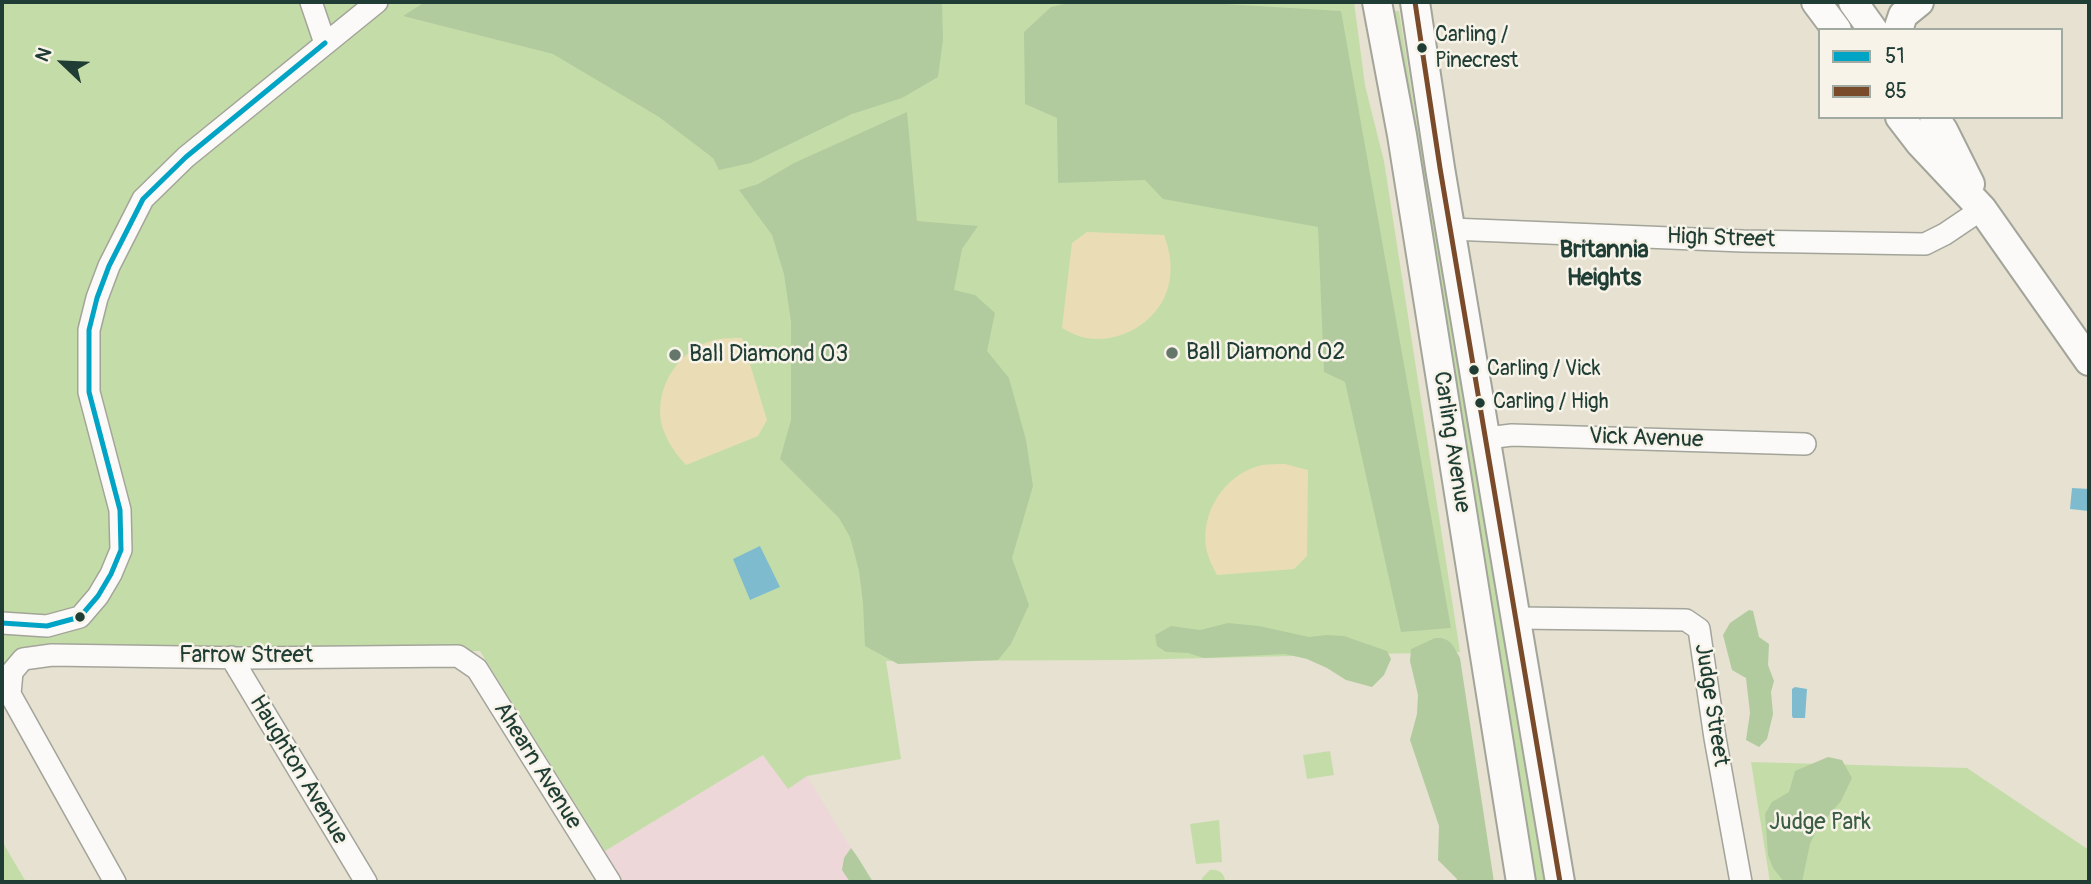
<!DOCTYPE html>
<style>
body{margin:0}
#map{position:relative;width:2091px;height:884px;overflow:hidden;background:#e6e1d1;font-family:Pangolin,sans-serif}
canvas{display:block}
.frame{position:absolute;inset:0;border:4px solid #1f3d34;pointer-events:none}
.legend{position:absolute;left:1818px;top:28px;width:245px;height:91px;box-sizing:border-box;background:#f7f3e8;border:2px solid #a1aaa0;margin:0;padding:9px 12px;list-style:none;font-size:21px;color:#1f3d34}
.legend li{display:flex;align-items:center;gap:14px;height:35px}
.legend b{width:35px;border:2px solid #a1aaa0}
.north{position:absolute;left:28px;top:28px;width:70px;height:70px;-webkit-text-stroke:5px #f7f3e8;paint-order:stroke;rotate:293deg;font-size:19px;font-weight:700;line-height:28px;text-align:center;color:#1f3d34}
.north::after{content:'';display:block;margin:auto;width:24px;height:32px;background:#1f3d34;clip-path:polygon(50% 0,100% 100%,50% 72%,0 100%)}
</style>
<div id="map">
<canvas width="2091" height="884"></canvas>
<div class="frame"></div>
<ul class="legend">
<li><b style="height:9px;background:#02a4c6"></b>51</li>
<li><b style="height:9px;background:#7a4b2a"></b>85</li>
</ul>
<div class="north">N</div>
</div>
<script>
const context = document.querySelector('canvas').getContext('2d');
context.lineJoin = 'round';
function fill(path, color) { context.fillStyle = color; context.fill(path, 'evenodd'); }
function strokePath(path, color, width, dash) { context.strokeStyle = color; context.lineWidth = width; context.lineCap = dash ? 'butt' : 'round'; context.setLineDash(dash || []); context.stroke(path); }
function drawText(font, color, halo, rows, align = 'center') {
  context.font = font + ' Pangolin,sans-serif'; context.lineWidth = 5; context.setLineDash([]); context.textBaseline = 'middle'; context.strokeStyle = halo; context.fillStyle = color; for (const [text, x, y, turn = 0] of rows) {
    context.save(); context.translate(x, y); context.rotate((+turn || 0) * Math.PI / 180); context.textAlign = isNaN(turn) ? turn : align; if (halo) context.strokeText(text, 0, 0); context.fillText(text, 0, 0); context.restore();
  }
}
fill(new Path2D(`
 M763,755L807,776L871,882H624L605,851Z`), '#edd7d9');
fill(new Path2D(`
 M2,2H1354L1365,85L1384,161L1460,652L1126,660L886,661L901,759L807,776L788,789L763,755L605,851L480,651L218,656L14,653L2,667Z
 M1395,11H1399L1417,124L1427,154L1545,882H1533L1392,20Z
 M1330,751L1334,775L1307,779L1303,755Z
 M1751,762L1967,768L2089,850V882H1770Z
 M1219,820L1222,862L1196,864L1190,824Z
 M2,841L26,882H2Z
 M1210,870C1218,869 1225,873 1225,882H1202V878Z`), '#c4dda8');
fill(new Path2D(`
 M425,2H942L943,39L938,77L902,98L852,114L751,163L719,170L713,158L659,117L553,54L403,16Z
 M1073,2H1191L1341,11L1451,628L1401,632L1345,382L1324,372L1318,227L1163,199L1145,180L1058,183L1057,118L1025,104L1024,32L1051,7Z
 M907,112L917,221L978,226L962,249L954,290L975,295L995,313L987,351L1009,378L1026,440L1033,486L1012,558L1029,605L1011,644L998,660L898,664L865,646L863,603L859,571L850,537L839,518L780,459L791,420V322L784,274L772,235L739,190L758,184L794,163Z
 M1749,610L1753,611L1759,637L1769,644L1768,665L1774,681L1771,692L1773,714L1767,739L1759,747L1746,740L1750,713L1746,678L1732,670L1723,635L1730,623Z
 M1228,623L1259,626L1309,637L1326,635L1344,636L1387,651L1391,659L1384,675L1372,687L1346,680L1327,668L1307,659L1285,654L1204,658L1188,653L1166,652L1157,646L1155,635L1171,626L1200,630Z
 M1435,638C1450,637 1453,645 1460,658L1494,882H1456L1457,879L1438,860L1439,826L1410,740L1417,714L1418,695L1410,661L1411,649Z
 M1828,757L1842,760L1852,778L1841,801L1817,829L1810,844L1802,882H1784L1773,868L1768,855L1765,814L1772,802L1789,792L1795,771Z
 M851,848C859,858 866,871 873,882H850L842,870L844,858Z`), '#b1cb9e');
fill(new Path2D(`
 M1087,232L1164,235C1169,249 1172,262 1170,277C1166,318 1121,347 1082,337C1075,335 1068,331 1062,328L1072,243Z
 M742,338L767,420L758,436L686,465C676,454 668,443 663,429C651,390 680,345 720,339C727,338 735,338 742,338Z
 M1285,464L1308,470L1307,556L1294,569L1217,575C1214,569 1210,562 1208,555C1197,516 1224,473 1263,465C1270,464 1278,464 1285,464Z`), '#eaddb5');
fill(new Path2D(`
 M2072,488L2089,489V511L2070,509Z
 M760,546L780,587L750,600L733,559Z
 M1795,687L1807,689L1805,718H1793L1792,716V689Z`), '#7ebbcf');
const minor = new Path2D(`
 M311,2L325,43
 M1451,229L1743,241L1925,244L1945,234L1982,209
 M1487,438L1512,435L1805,444
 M1516,618L1686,620L1699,629L1715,738L1741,882
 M2,623L47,626L80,617L98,596L111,574L121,550L120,510L89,392V330L97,298L109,266L143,199L186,157L377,2
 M231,657L366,882
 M115,882L10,694L12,672L23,659L52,655L247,658L458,656L477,669L610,882`);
const major = new Path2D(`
 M1377,2L1402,135L1521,882
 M1415,2L1440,168L1560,882
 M1816,2L1837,30
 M1853,2L1873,30
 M1898,30L1903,15L1919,2
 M1900,117L1920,143L1982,209L2089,361
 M1934,117L1943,130L1970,184`);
strokePath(minor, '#a3a49a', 24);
strokePath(major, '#a3a49a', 32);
strokePath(minor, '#fbfaf8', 21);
strokePath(major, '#fbfaf8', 28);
strokePath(new Path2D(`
 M2,623L47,626L80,617L98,596L111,574L121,550L120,510L89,392V330L97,298L109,266L143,199L186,157L325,43`), '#02a4c6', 5);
strokePath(new Path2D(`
 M1415,2L1440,168L1560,882`), '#7a4b2a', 5);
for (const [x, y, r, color] of [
 [1422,48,6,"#1f3d34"],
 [1172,353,7,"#65766b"],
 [675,355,7,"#65766b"],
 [1474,370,6,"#1f3d34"],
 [1480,403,6,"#1f3d34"],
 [80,617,6,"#1f3d34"]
]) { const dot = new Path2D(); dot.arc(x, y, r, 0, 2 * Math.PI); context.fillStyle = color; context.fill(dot); strokePath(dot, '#f7f3e8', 2.5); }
drawText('21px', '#1f3d34', '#f7f3e8', [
 ["Carling /",1435,36],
 ["Pinecrest",1435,62],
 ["Carling / Vick",1487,370],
 ["Carling / High",1493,403]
], 'left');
drawText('23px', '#1f3d34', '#f7f3e8', [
 ["High Street",1721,239,2],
 ["Vick Avenue",1646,439,2],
 ["Carling Avenue",1451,442,81],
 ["Farrow Street",246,656],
 ["Judge Street",1711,705,81],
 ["Ahearn Avenue",537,766,58],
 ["Haughton Avenue",298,770,59]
]);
drawText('23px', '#1f3d34', '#f7f3e8', [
 ["Ball Diamond 02",1186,353],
 ["Ball Diamond 03",689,355]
], 'left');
drawText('23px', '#3b5c45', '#f7f3e8', [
 ["Judge Park",1820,823]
]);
drawText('bold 24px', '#1f3d34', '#f7f3e8', [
 ["Britannia",1604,251],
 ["Heights",1604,279]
]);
</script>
